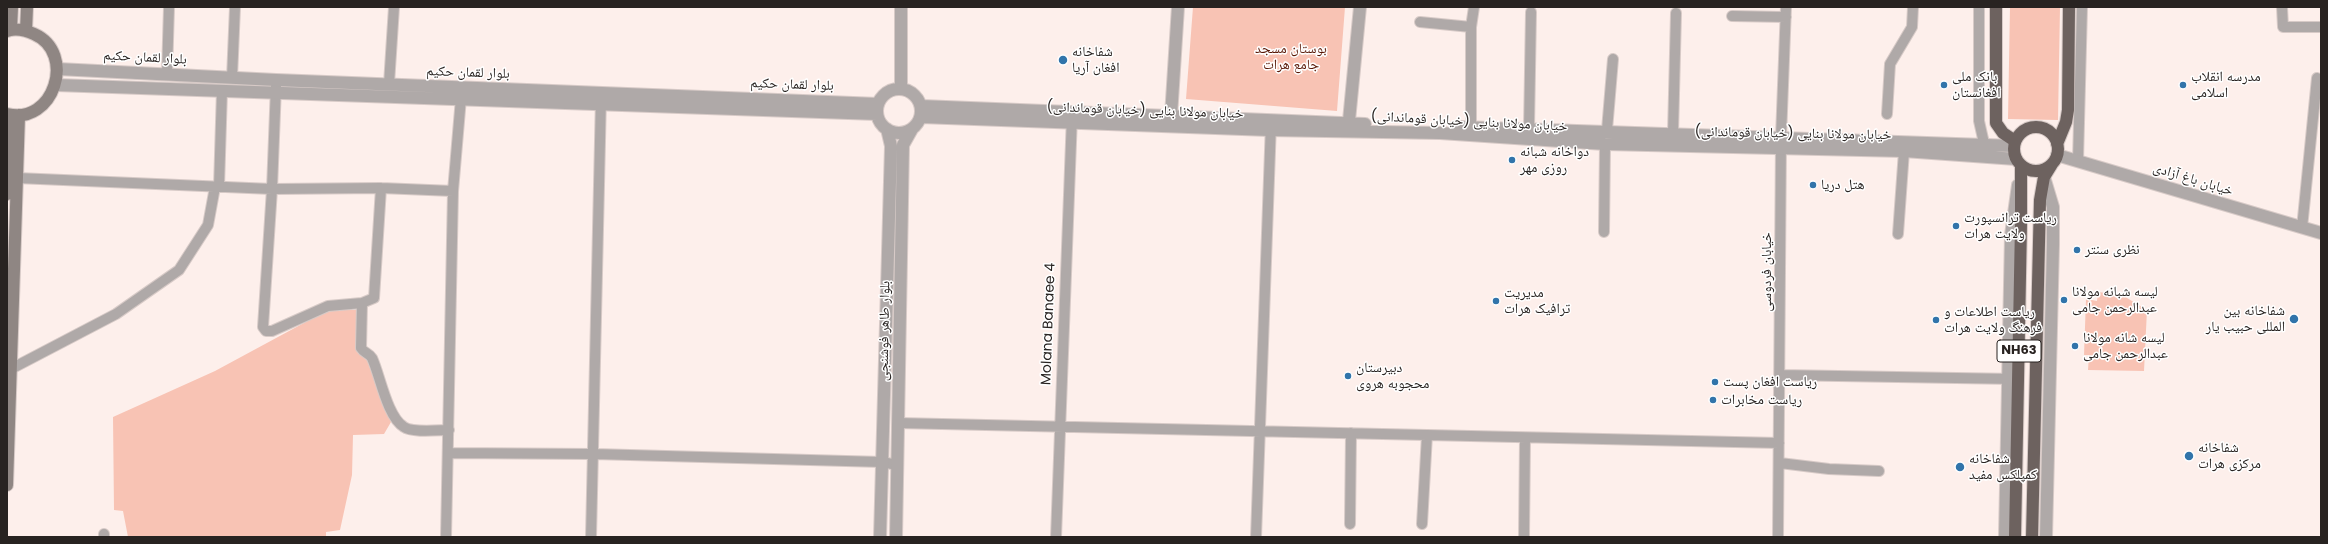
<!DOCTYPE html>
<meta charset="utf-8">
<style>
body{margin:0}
#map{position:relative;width:2328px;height:544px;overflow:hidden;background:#fdefeb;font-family:Poppins,sans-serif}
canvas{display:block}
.frame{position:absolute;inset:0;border:8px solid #282321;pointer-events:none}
</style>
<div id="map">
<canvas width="2328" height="544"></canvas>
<div class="frame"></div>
</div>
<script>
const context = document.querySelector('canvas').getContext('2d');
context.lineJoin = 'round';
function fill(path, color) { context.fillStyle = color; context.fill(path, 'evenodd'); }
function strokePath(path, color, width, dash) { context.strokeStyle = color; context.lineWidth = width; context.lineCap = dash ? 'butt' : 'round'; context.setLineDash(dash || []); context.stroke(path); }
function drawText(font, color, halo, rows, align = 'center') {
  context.font = font + ' Poppins,"Noto Naskh Arabic",sans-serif'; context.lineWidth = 3; context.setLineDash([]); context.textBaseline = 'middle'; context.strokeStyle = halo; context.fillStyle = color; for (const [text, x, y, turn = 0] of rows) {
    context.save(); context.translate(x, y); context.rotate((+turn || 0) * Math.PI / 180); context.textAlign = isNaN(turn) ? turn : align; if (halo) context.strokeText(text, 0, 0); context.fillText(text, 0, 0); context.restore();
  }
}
fill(new Path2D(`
 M1193,7H1345L1337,111L1186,99Z
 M2010,7H2060L2058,120L2008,119Z
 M2098,292L2122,295L2147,310L2144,371L2088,370L2089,355H2084L2086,299L2097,301Z
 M328,310H358V353L367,360L391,422L384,434L353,435L352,475L340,530L326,532V537H128L123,511L114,510L113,417L215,371Z`), '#f8c3b4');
const minor = new Path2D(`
 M1979,7V121L1986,152
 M2282,7L2283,27H2321
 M1732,16L1786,17
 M1420,22L1471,27
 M167,74L169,7
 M232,78L235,7
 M389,84L394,7
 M276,86L272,189L263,327L266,331H272L328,306L362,303L374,298L381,188
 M1887,114L1890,64L1912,27L1913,7
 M1471,127V27L1474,7
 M1529,129L1531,12
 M1607,130L1613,59
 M1673,134L1676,13
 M2078,161L2082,7
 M17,178L272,189L381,188L453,191
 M219,187L222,90
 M2302,228L2317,78
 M1604,232L1605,144
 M1898,234L1904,151
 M362,303L361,348C364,353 369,353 372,358C380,375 387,417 404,427C412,433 439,430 449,430
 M7,371L116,314L179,270L208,225L215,187
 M1780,375L2015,379
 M898,423L1779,443
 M449,453L594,454L882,462L897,465
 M1780,463L1829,469L1879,471
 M1350,524L1351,433
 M1422,524L1427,435
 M104,537V534
 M446,537L453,191L461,98
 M591,537L601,97
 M1056,537L1072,116
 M1256,537L1271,123
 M1524,537L1525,438
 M1778,537L1781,137L1786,7`);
const tertiary = new Path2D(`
 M58,69L276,80L878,104
 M56,85L877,114
 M877 111a22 22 0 1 1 44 0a22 22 0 1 1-44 0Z
 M901,89V7
 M921,106L1365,124
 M1171,116L1178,7
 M921,117L1269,130L1440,133L1605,144L1904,151L2016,159
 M1460,127L2014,146
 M1348,131L1360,7
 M2057,155L2321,233
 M2044,177L2053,207V244L2046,537
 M880,537L891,146L887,129
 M896,537L903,145L912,129
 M2005,537L2011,235L2018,185`);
const secondary = new Path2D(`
 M11,30L12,7
 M7,31C16,28 25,30 34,34C77,53 54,126 7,114
 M26,31L27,7
 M7,194L10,115
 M7,485L19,115`);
const trunk = new Path2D(`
 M1996,7V123L2003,133L2015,141
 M2014 149a22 22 0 1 1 44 0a22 22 0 1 1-44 0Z
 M2057,144L2066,122L2068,110L2069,7
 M2015,537L2021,224V165
 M2032,537L2040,200L2044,177L2052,164`);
strokePath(minor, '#d7cac7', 12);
strokePath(tertiary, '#d7cac7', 14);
strokePath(secondary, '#d7cac7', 14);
strokePath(trunk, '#d7cac7', 14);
strokePath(minor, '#afa9a8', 10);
strokePath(tertiary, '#afa9a8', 12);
strokePath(secondary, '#8f8683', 12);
strokePath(trunk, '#6d625f', 12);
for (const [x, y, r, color] of [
 [1063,60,5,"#3174aa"],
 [1944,85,4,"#3174aa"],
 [2183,85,4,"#3174aa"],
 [1512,160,4,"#3174aa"],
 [1813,185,4,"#3174aa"],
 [1956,226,4,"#3174aa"],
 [2077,250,4,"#3174aa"],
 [2064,300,4,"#3174aa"],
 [1496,301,4,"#3174aa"],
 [2294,319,5,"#3174aa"],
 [1936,320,4,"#3174aa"],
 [2075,346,4,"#3174aa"],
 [1348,376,4,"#3174aa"],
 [1715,382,4,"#3174aa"],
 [1713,400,4,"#3174aa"],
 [2189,456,5,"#3174aa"],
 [1960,467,5,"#3174aa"]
]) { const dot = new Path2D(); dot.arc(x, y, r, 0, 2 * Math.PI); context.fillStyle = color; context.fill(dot); strokePath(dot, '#fff', 1.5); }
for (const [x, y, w] of [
 [2019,351,44]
]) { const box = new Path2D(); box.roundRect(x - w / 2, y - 11, w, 22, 3); context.fillStyle = '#fff'; context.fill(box); strokePath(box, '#282321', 1); }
drawText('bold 13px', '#282321', null, [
 ["NH63",2019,351]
]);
drawText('14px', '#571604', '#fff', [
 ["بوستان مسجد",1291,49],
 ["جامع هرات",1291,65]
]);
drawText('14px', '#282321', '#fff', [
 ["شفاخانه",1072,52],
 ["افغان آریا",1072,68],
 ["بانک ملی",1952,77],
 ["افغانستان",1952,93],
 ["مدرسه انقلاب",2191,77],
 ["اسلامی",2191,93],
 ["دواخانه شبانه",1520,152],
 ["روزی مهر",1520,168],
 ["هتل دریا",1821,185],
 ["ریاست ترانسپورت",1964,218],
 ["ولایت هرات",1964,234],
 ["نظری سنتر",2085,250],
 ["لیسه شبانه مولانا",2072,292],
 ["عبدالرحمن جامی",2072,308],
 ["مدیریت",1504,293],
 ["ترافیک هرات",1504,309],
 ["شفاخانه بین",2285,311,"right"],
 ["المللی حبیب یار",2285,327,"right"],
 ["ریاست اطلاعات و",1944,312],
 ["فرهنگ ولایت هرات",1944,328],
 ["لیسه شانه مولانا",2083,338],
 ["عبدالرحمن جامی",2083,354],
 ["دبیرستان",1356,368],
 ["محجوبه هروی",1356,384],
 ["ریاست افغان پست",1723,382],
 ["ریاست مخابرات",1721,400],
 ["شفاخانه",2198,448],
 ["مرکزی هرات",2198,464],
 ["شفاخانه",1969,459],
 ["کمپلکس مفید",1969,475]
], 'left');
drawText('14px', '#282321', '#fff', [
 ["بلوار لقمان حکیم",145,58,3],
 ["بلوار لقمان حکیم",468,73,2],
 ["بلوار لقمان حکیم",792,85,2],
 ["خیابان مولانا بنایی (خیابان قوماندانی)",1145,111,2],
 ["خیابان مولانا بنایی (خیابان قوماندانی)",1469,122,3],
 ["خیابان مولانا بنایی (خیابان قوماندانی)",1793,134,1],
 ["خیابان باغ آزادی",2193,180,17],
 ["خیابان فردوسی",1767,272,-90],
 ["Molana Banaee 4",1049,324,-88],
 ["بلوار طاهر فوشنجی",885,331,-89]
]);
</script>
